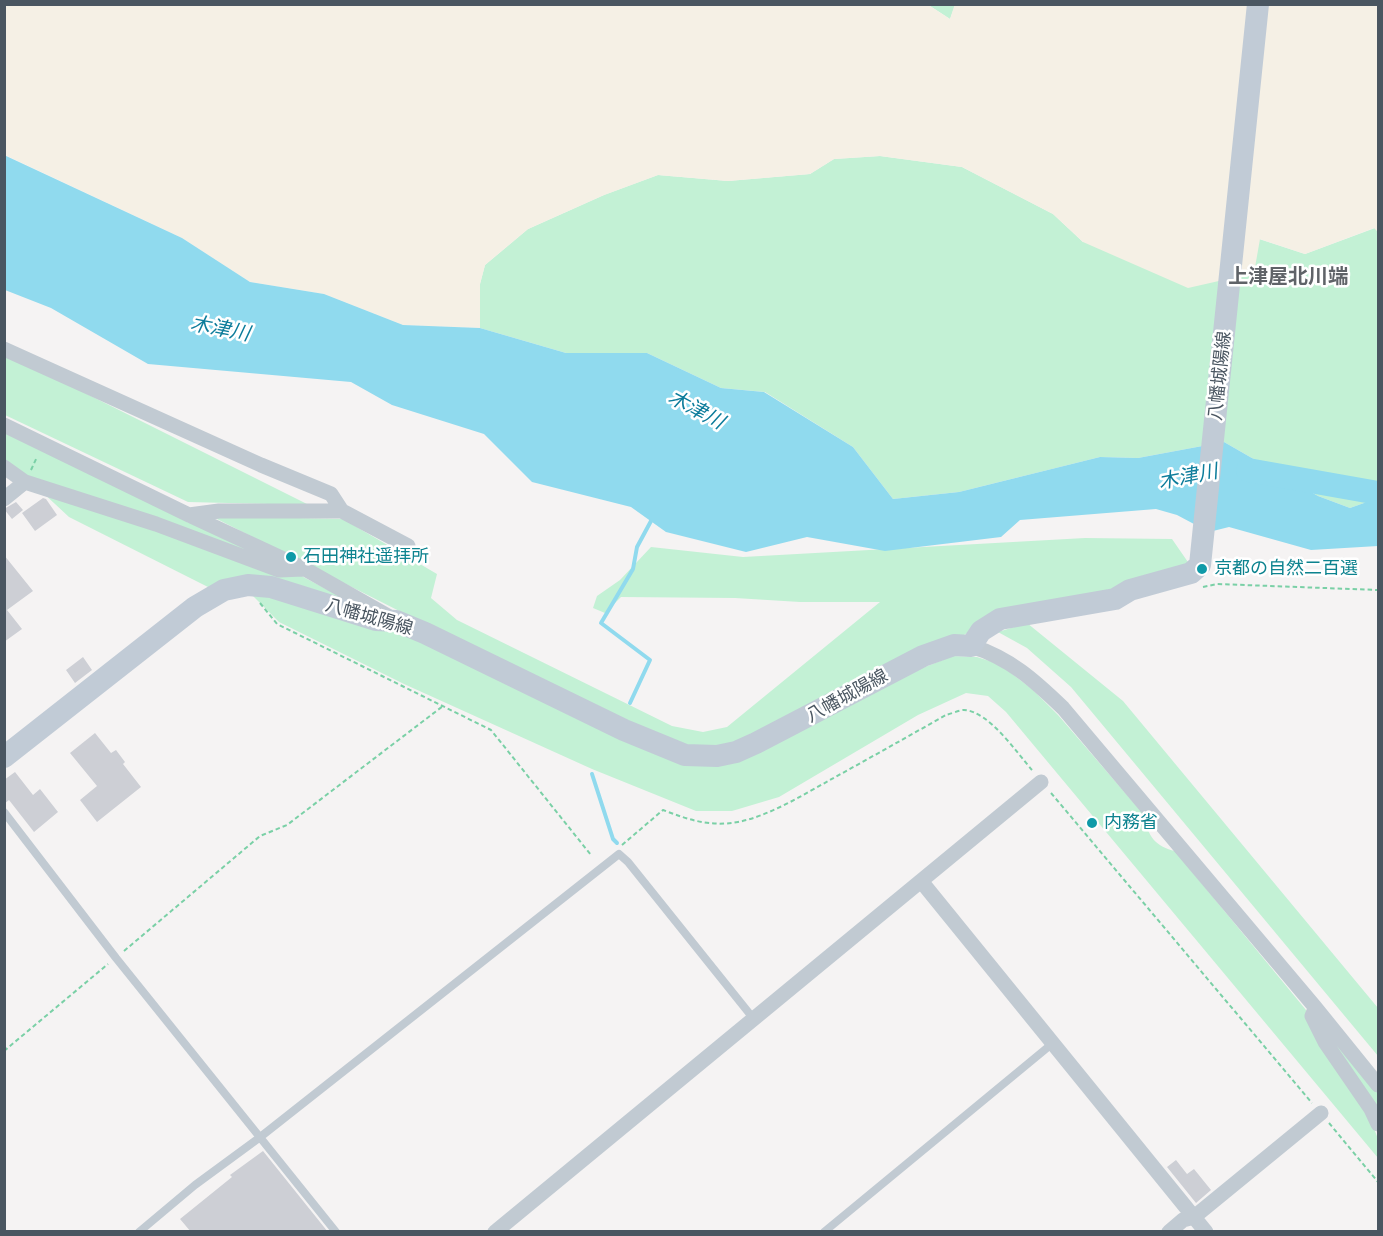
<!DOCTYPE html>
<meta charset="utf-8">
<style>
body{margin:0}
#map{position:relative;width:1383px;height:1236px;overflow:hidden;background:#f5f3f3;font-family:Inter,sans-serif}
canvas{display:block}
.frame{position:absolute;inset:0;border:6px solid #4a5661;pointer-events:none}
</style>
<div id="map">
<canvas width="1383" height="1236"></canvas>
<div class="frame"></div>
</div>
<script>
const context = document.querySelector('canvas').getContext('2d');
context.lineJoin = 'round';
function fill(path, color) { context.fillStyle = color; context.fill(path, 'evenodd'); }
function strokePath(path, color, width, dash) { context.strokeStyle = color; context.lineWidth = width; context.lineCap = dash ? 'butt' : 'round'; context.setLineDash(dash || []); context.stroke(path); }
function drawText(font, color, halo, rows, align = 'center') {
  context.font = font + ' Inter,"Noto Sans JP",sans-serif'; context.lineWidth = 5; context.setLineDash([]); context.textBaseline = 'middle'; context.strokeStyle = halo; context.fillStyle = color; for (const [text, x, y, turn = 0] of rows) {
    context.save(); context.translate(x, y); context.rotate((+turn || 0) * Math.PI / 180); context.textAlign = isNaN(turn) ? turn : align; if (halo) context.strokeText(text, 0, 0); context.fillText(text, 0, 0); context.restore();
  }
}
fill(new Path2D(`
 M917,5H955L950,19L930,6Z
 M880,156L962,167L1053,214L1083,242L1259,239L1305,254L1375,228L1378,232V498L1350,508L1318,496L1224,442L1138,458L1100,457L959,492L893,499L853,447L765,392L721,388L647,353H566L480,328V284L485,265L528,229L604,195L658,175L728,181L810,174L834,159Z
 M5,353L309,505L188,502L5,415Z
 M4,432L273,561L366,610L208,587L69,517L26,477L5,460Z
 M211,516L343,519L437,574L431,598L457,620L672,726L703,732L727,727L880,602H800L735,598L621,597L605,613L593,608L597,596L620,580L651,547L743,557L1085,538L1172,539L1190,565L1128,585L992,617L964,635L745,743L694,749L626,723L425,624Z
 M247,590L424,638L687,760L953,656L977,657L999,664L1032,689L1058,715L1146,817C1146,836 1157,847 1175,851L1306,1010L1309,1024L1369,1115L1378,1139V1158L1006,712L988,696L966,693L918,715L779,797L732,811H696L592,769L404,684L279,622Z
 M1027,623L1123,701L1378,1008V1056L1071,687L1027,648L998,632Z
 M1320,1020L1378,1092V1117Z`), '#c3f1d5');
fill(new Path2D(`
 M917,4L930,6L950,19L955,4L1378,5V232L1374,228L1305,254L1260,239L1254,273L1188,288L1083,242L1053,214L962,167L880,156L834,159L810,174L728,181L658,175L604,195L528,229L485,265L480,284V328L403,325L324,294L250,282L182,238L5,155V5Z`), '#f5f0e5');
fill(new Path2D(`
 M4,155L182,238L250,282L324,294L403,325L480,328L566,353H647L721,388L764,392L853,447L893,499L959,492L1100,457L1138,458L1224,442L1318,496L1350,508L1378,498V546L1311,550L1229,527L1209,532L1177,515L1156,509L1020,520L1001,537L885,551L807,537L746,552L666,532L631,507L532,482L484,434L392,405L351,382L148,364L51,308L5,290Z`), '#90daee');
strokePath(new Path2D(`
 M630,703L650,660L601,623L633,569L637,547L651,521
 M592,774L613,839L617,843`), '#90daee', 4);
strokePath(new Path2D(`
 M1248,470L1378,493`), '#90daee', 24);
fill(new Path2D(`
 M43,498L46,499L57,515L35,531L22,513Z
 M16,502L23,510L12,519L4,509Z
 M4,555L33,591L7,610L22,629L4,642Z
 M83,657L92,670L75,683L66,670Z
 M95,733L111,753L116,750L125,762L123,764L141,787L97,822L80,800L97,786L70,753Z
 M15,772L33,795L40,789L58,812L34,832L9,800L4,804V780Z
 M263,1151L328,1232H191L180,1219L232,1177L230,1175Z
 M1176,1160L1187,1174L1194,1169L1211,1190L1196,1203L1167,1167Z`), '#cdcfd5');
strokePath(new Path2D(`
 M31,470L37,457
 M1203,587L1217,584L1378,590
 M260,603L277,624L491,730L591,855
 M1051,793L1312,1103
 M622,845L663,810C689,820 710,827 738,822C769,816 803,795 830,780C868,759 907,737 946,715C951,714 959,710 964,710C989,711 1017,753 1032,770
 M124,951L260,836L287,825L443,706
 M4,1051L108,964
 M1329,1123L1378,1182`), '#7ad0a6', 2, [4.5, 3]);
strokePath(new Path2D(`
 M4,812L116,958L336,1232
 M139,1232L195,1185L259,1138L619,854L628,862L753,1018
 M824,1232L1053,1043`), '#c1cad2', 8);
strokePath(new Path2D(`
 M4,349L261,465L331,494L342,511L408,546
 M4,425L189,515L305,569L388,616
 M4,467L25,482L156,524L279,570L303,569
 M4,499L25,482
 M189,515L219,511H342
 M971,646C1010,658 1035,681 1063,708L1315,1007L1378,1085
 M921,881L1206,1232
 M1315,1009L1312,1016L1325,1042L1371,1109L1378,1124
 M495,1232L1041,782
 M1169,1232L1183,1220L1194,1217L1321,1113`), '#c1cad2', 15);
strokePath(new Path2D(`
 M4,757L195,607L224,590L248,585L271,587L376,620L396,621L425,633L624,730L685,755L717,756L736,752L756,743L923,656L954,645L971,646L981,631L1000,619L1115,599L1130,590L1191,573L1200,565L1258,4`), '#c1cbd6', 22);
for (const [x, y, r, color] of [
 [291,557,6,"#0f9aa8"],
 [1202,569,6,"#0f9aa8"],
 [1092,823,6,"#0f9aa8"]
]) { const dot = new Path2D(); dot.arc(x, y, r, 0, 2 * Math.PI); context.fillStyle = color; context.fill(dot); strokePath(dot, '#fff', 2); }
drawText('18px', '#4a5661', '#fff', [
 ["八幡城陽線",1220,376,-84],
 ["八幡城陽線",369,617,16],
 ["八幡城陽線",847,696,-29]
]);
drawText('18px', '#0d838f', '#fff', [
 ["石田神社遥拝所",303,557],
 ["京都の自然二百選",1214,569],
 ["内務省",1104,823]
], 'left');
drawText('bold 20px', '#5f6368', '#fff', [
 ["上津屋北川端",1288,277]
]);
drawText('italic 20px', '#0c7c9b', '#fff', [
 ["木津川",220,329,11],
 ["木津川",696,410,28],
 ["木津川",1188,477,-11]
]);
</script>
